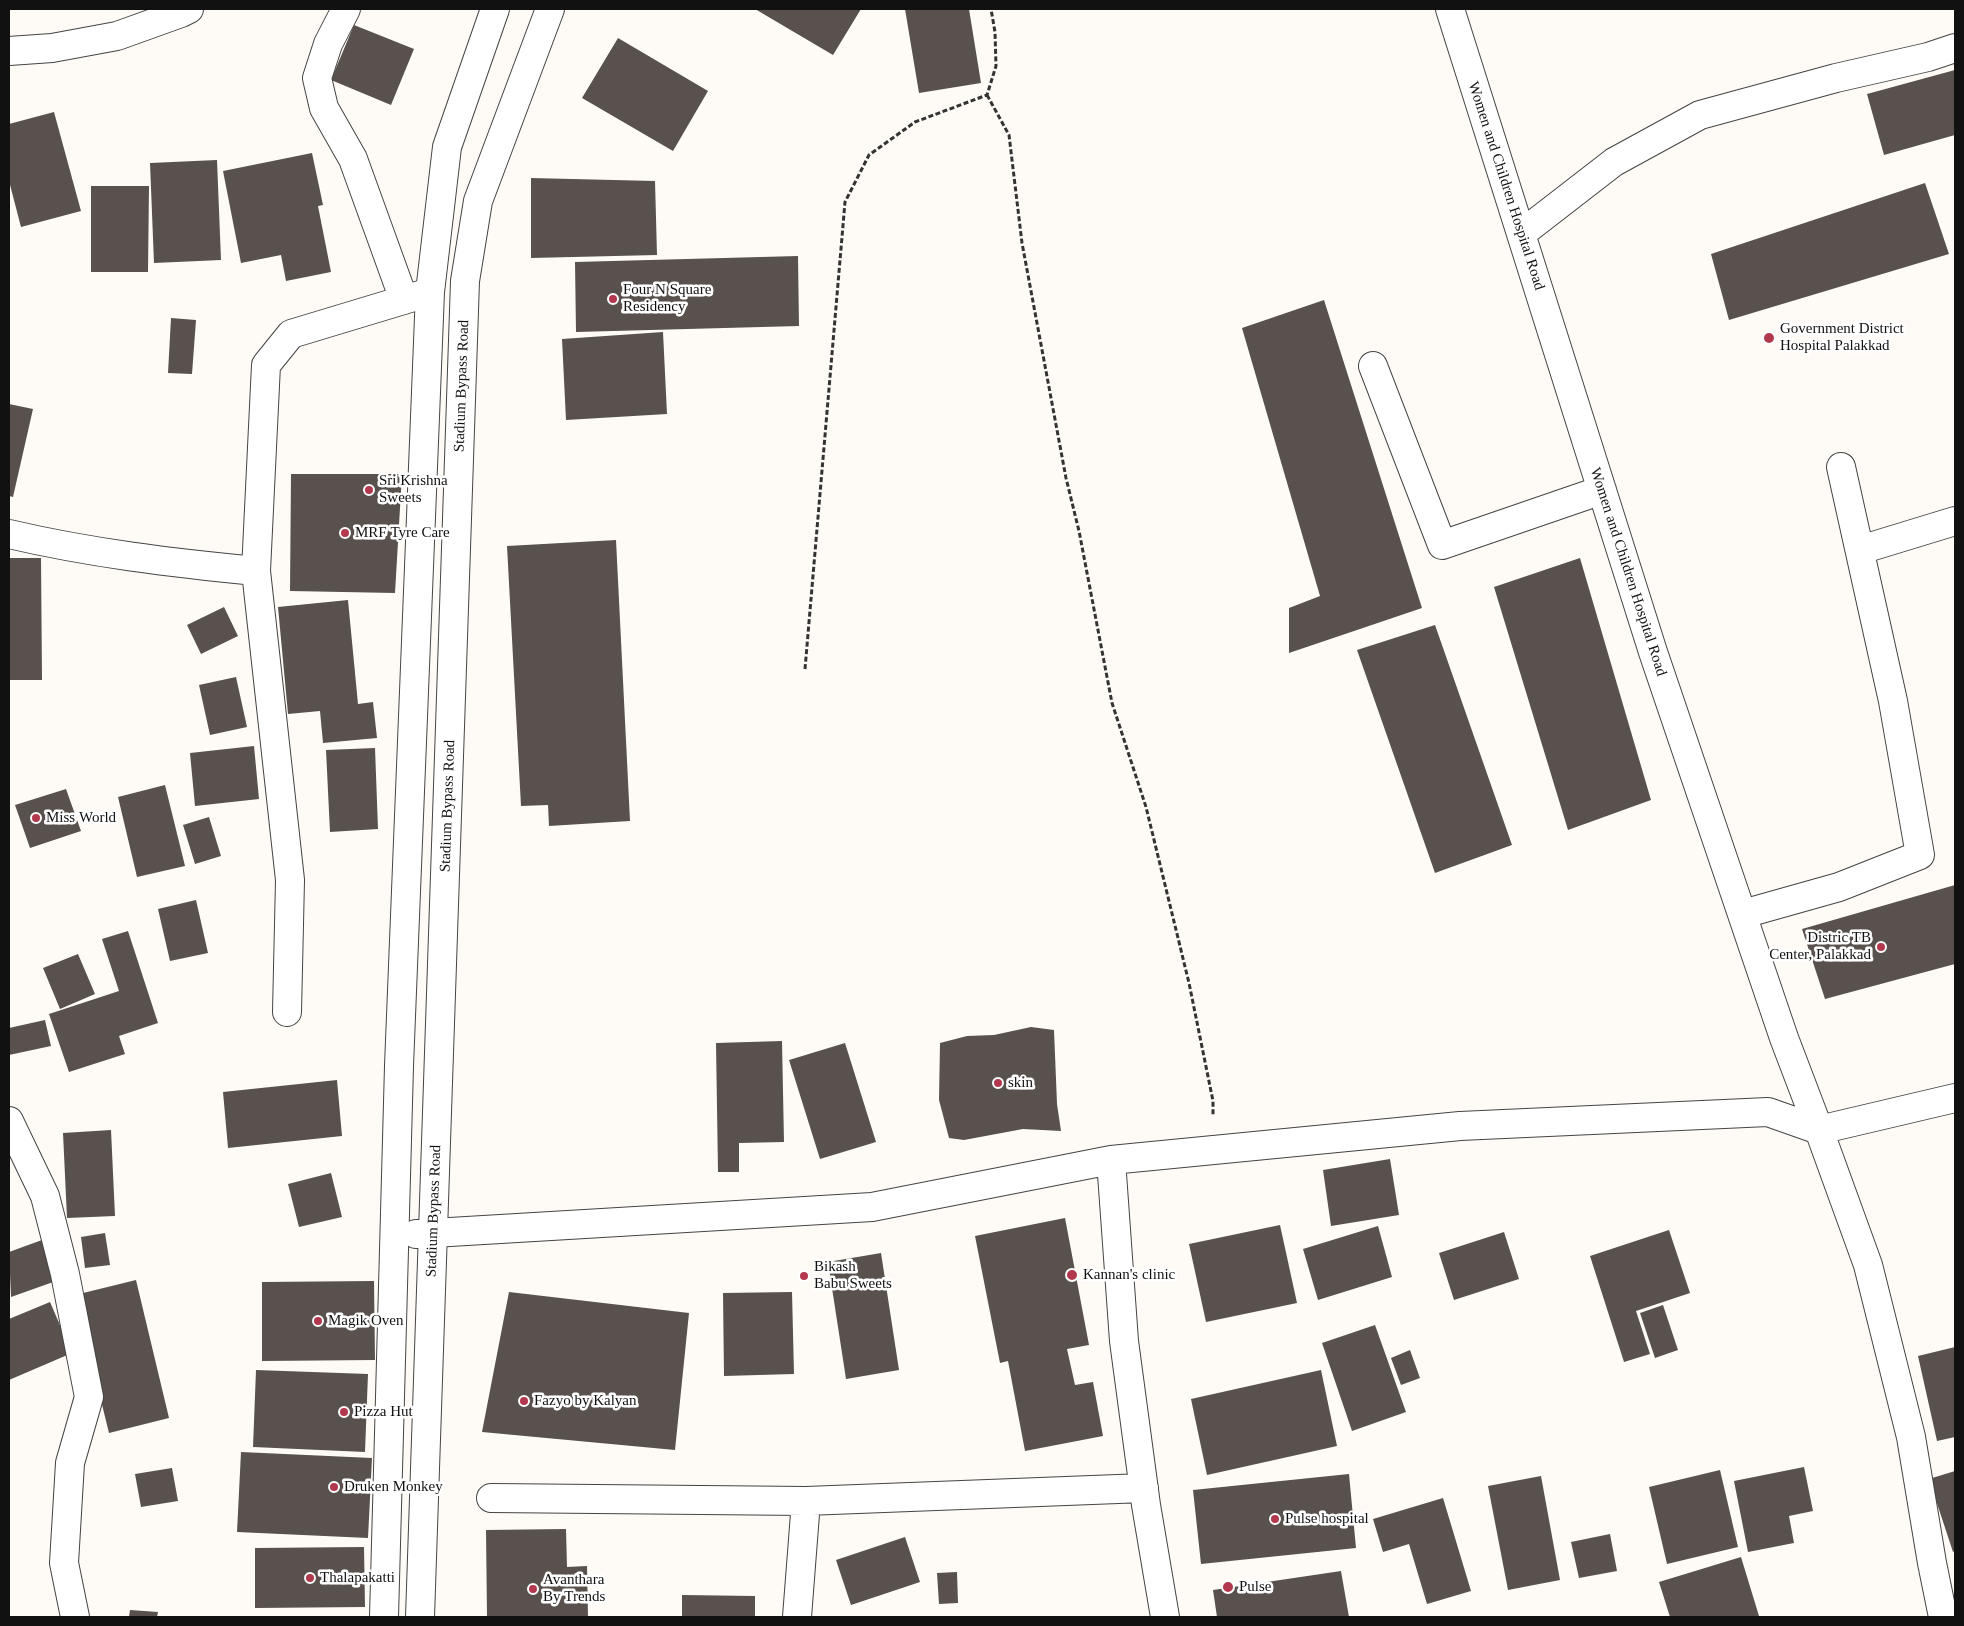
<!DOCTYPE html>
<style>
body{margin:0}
#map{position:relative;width:1964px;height:1626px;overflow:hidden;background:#fefbf6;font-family:Georgia,serif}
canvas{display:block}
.frame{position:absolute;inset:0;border:10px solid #111;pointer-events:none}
</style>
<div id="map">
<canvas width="1964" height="1626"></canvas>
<div class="frame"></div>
</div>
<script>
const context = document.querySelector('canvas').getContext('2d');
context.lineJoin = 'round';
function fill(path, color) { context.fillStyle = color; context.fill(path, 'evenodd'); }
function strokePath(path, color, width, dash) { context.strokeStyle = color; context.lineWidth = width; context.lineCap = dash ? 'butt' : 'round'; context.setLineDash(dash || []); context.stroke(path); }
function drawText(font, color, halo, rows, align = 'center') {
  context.font = font + ' Georgia,serif'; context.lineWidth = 5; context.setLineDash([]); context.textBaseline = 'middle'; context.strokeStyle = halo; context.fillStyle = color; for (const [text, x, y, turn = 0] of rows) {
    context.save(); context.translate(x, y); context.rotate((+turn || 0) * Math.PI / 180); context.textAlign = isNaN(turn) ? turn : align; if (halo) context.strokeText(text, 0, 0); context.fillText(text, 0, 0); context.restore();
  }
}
fill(new Path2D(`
 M755,9H861L833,55Z
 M905,9H969L981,83L919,93Z
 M354,25L414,49L391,105L331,80Z
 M618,38L708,91L673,151L582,98Z
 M1955,70V135L1884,155L1867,94Z
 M54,112L81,211L21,227L9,181V124Z
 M312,153L323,205L318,206L331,272L286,281L281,255L241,263L223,171Z
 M217,160L221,260L154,263L150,163Z
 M531,178L655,181L657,255L531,258Z
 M1925,183L1949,254L1729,320L1711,254Z
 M91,186H149L148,272H91Z
 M798,256L799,326L576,332L575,262Z
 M1324,300L1422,608L1289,653V608L1320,596L1242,328Z
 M171,318L196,320L192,374L168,373Z
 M663,332L667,414L566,420L562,339Z
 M9,404L33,409L13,497L9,496Z
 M291,474H402L395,593L290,591Z
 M616,540L630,821L549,826L548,805L521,806L507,546Z
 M9,558H41L42,680H9Z
 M1580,558L1651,800L1568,830L1494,587Z
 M348,600L358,704L373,702L377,738L323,743L320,711L288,714L278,607Z
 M224,607L238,636L201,654L187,625Z
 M1435,625L1512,845L1435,873L1357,650Z
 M236,677L247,727L210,735L199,685Z
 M254,746L259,799L195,806L190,753Z
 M375,748L378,829L330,832L326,750Z
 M165,785L185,866L137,877L118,797Z
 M66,789L81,831L30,848L15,805Z
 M209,817L221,856L195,864L183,825Z
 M1955,885V964L1825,999L1802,929Z
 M196,900L208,953L170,961L158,909Z
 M128,931L158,1023L119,1036L125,1054L69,1072L49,1014L119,991L102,939Z
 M78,954L95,994L60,1009L43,968Z
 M45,1020L51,1046L9,1055V1028Z
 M1031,1027L1054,1030L1057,1104L1061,1131L1023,1129L964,1140L949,1138L939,1100L940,1043L967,1036L994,1035Z
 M782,1041L784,1142L739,1143V1172H718L716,1043Z
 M845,1043L876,1142L820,1159L789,1060Z
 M337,1080L342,1136L228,1148L223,1092Z
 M111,1130L115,1216L67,1218L63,1133Z
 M1390,1159L1399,1215L1331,1226L1323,1170Z
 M331,1173L342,1217L299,1227L288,1184Z
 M1065,1218L1089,1345L1067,1349L1075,1385L1093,1382L1103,1436L1025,1451L1008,1361L1000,1363L975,1236Z
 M1280,1225L1297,1303L1206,1322L1189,1244Z
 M1378,1226L1392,1277L1318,1300L1303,1249Z
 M1669,1230L1690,1293L1636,1311L1650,1354L1624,1362L1590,1256Z
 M1504,1232L1519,1279L1454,1300L1439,1253Z
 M105,1233L110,1265L85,1268L81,1237Z
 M42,1240L56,1281L11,1297L9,1252Z
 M881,1253L899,1370L846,1379L828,1262Z
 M136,1280L169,1418L109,1433L75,1295Z
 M374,1281L375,1360L262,1361V1282Z
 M509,1292L689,1313L675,1450L482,1432Z
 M792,1292L794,1374L724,1376L723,1293Z
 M50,1302L72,1353L9,1380V1319Z
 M1663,1305L1678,1350L1655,1358L1640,1313Z
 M1375,1325L1406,1412L1352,1431L1322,1343Z
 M1955,1347V1437L1937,1441L1918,1356Z
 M1410,1350L1420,1378L1401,1385L1391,1358Z
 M256,1370L368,1374L365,1452L253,1447Z
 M1321,1370L1337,1446L1207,1475L1191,1399Z
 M241,1452L372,1458L368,1538L237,1532Z
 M1804,1467L1813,1511L1789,1516L1794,1543L1748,1552L1734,1481Z
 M172,1468L178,1501L141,1507L135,1474Z
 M1720,1470L1738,1547L1667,1564L1649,1487Z
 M1955,1471V1551L1953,1552L1929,1479Z
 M1349,1474L1356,1548L1201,1564L1193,1490Z
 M1541,1476L1560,1580L1508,1590L1488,1486Z
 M1443,1498L1471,1591L1427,1604L1409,1544L1383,1552L1373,1519Z
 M566,1529L567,1567L587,1566L588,1617H487L486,1530Z
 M1610,1534L1617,1571L1579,1578L1571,1542Z
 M905,1537L920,1582L851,1605L836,1560Z
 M364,1547L365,1607L255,1608V1548Z
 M1741,1557L1759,1616L1670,1617L1659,1582Z
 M1341,1571L1349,1617H1217L1213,1590Z
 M957,1572L958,1603L939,1604L937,1573Z
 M682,1595L755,1596V1617H682Z
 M130,1610L158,1612L157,1617H129Z`), '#58514e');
const minor = new Path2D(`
 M346,9L328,44L317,78L324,108L353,159L404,300
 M1450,9L1653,652L1784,1038L1819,1130
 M9,51L52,48L117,36L181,13L189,9
 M1521,234L1614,162L1700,115L1836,78L1928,57L1955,48
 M1373,366L1442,545L1602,490
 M9,534C90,553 173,563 256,571
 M1860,550L1955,521
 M1743,914L1839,887L1920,855L1893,701L1841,467
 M287,1012L290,880L256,571L266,365L291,334L430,292
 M9,1121L45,1196L65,1274L89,1397L70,1463L64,1563L75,1617
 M1111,1160L1124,1341L1146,1505L1165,1617
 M416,1234L872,1207L1111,1160L1460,1126L1768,1112L1819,1130
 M491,1498L806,1501L797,1617
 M806,1501L1144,1488
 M384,1617L399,1066L430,292L447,147L495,9
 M420,1617L465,281L478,201L550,9
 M1943,1617L1932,1563L1911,1437L1868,1265L1819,1130L1955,1098`);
strokePath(minor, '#444', 30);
strokePath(new Path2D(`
 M987,95L1009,135L1022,243L1066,478L1079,531L1112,703L1146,807L1189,983L1213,1101V1116
 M805,669L845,202L869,155L915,122L987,95L996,66L995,32L991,9`), '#333', 3, [5, 2.5]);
strokePath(minor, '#fff', 28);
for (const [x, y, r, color] of [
 [613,299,5,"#b2384e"],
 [1769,338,6,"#b2384e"],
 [369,490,5,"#b2384e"],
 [345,533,5,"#b2384e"],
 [36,818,5,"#b2384e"],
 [1881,947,5,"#b2384e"],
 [998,1083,5,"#b2384e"],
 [1072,1275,6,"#b2384e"],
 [804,1276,5,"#b2384e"],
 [318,1321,5,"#b2384e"],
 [524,1401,5,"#b2384e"],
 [344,1412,5,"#b2384e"],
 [334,1487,5,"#b2384e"],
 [1275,1519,5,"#b2384e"],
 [310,1578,5,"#b2384e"],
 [1228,1587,6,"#b2384e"],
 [533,1589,5,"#b2384e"]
]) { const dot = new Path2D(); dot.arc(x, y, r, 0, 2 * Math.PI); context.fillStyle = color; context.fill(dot); strokePath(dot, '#fff', 2); }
drawText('15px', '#111', '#fff', [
 ["Women and Children Hospital Road",1506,186,72],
 ["Stadium Bypass Road",462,386,-88],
 ["Women and Children Hospital Road",1628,572,72],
 ["Stadium Bypass Road",448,806,-88],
 ["Stadium Bypass Road",434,1211,-88]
]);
drawText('15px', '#111', '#fff', [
 ["Four N Square",623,290],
 ["Residency",623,307],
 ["Government District",1780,329],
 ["Hospital Palakkad",1780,346],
 ["Sri Krishna",379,481],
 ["Sweets",379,498],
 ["MRF Tyre Care",355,533],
 ["Miss World",46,818],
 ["Distric TB",1871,938,"right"],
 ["Center, Palakkad",1871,955,"right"],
 ["skin",1008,1083],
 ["Bikash",814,1267],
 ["Babu Sweets",814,1284],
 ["Kannan's clinic",1083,1275],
 ["Magik Oven",328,1321],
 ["Fazyo by Kalyan",534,1401],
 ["Pizza Hut",354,1412],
 ["Druken Monkey",344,1487],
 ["Pulse hospital",1285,1519],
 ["Thalapakatti",320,1578],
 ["Avanthara",543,1580],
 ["By Trends",543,1597],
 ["Pulse",1239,1587]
], 'left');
</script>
